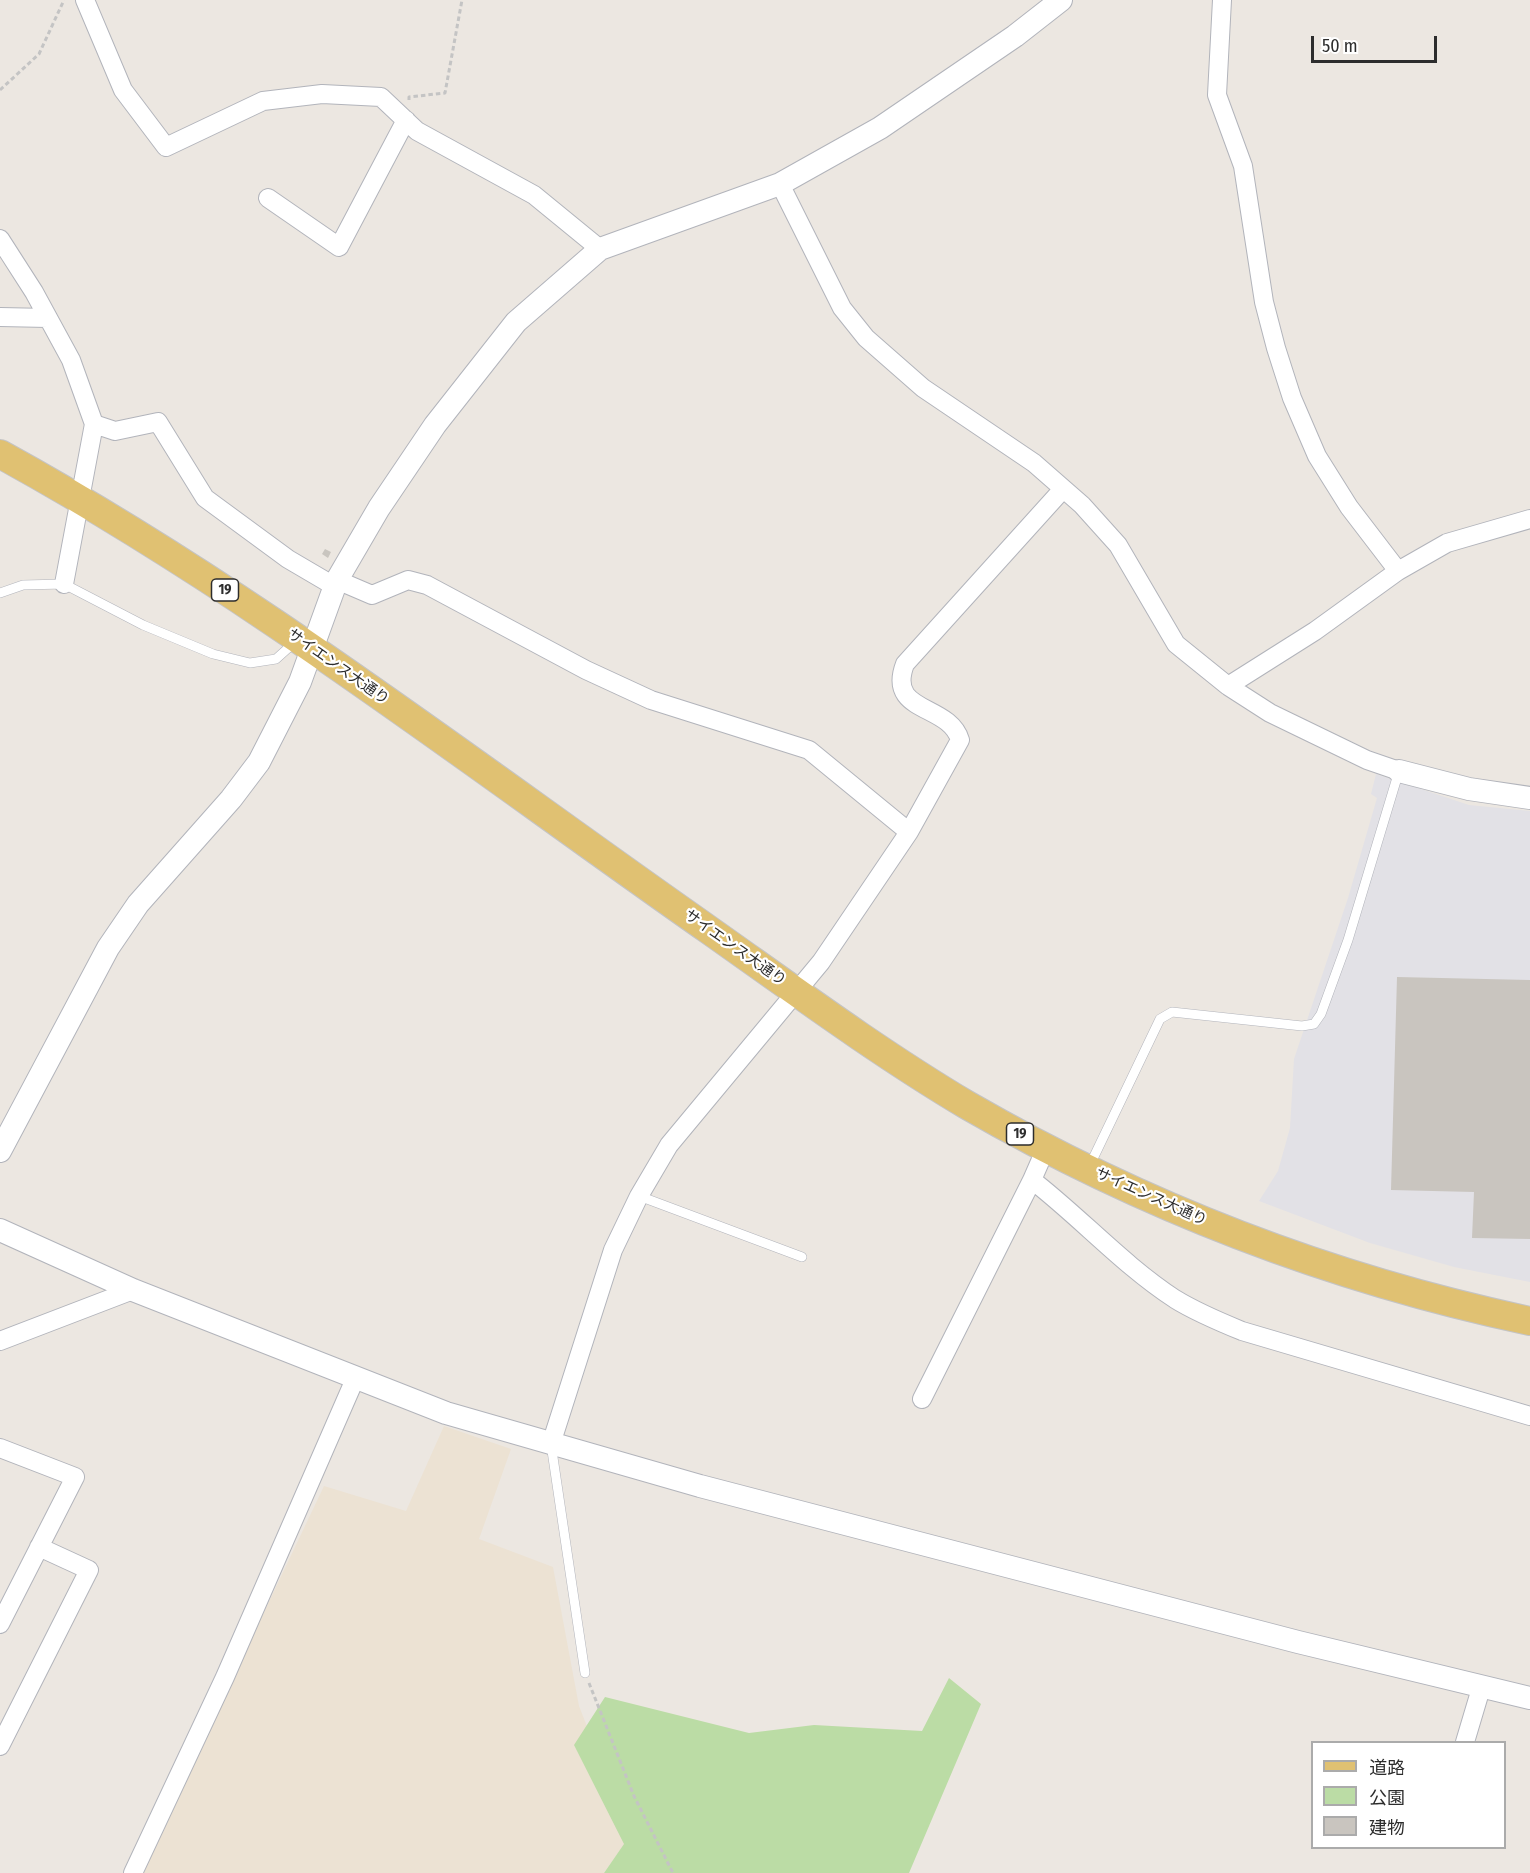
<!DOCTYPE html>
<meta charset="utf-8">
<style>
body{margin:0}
#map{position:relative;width:1530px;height:1873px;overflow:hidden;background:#ece7e1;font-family:"Fira Sans Condensed","Noto Sans JP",sans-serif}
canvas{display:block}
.legend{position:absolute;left:1311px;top:1741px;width:195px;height:108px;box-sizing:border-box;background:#fff;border:2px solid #ababab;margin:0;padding:8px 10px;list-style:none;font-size:18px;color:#2d2d2d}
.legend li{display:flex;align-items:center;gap:12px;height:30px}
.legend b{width:30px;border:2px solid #ababab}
.scale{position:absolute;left:1311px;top:36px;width:126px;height:27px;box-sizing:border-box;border:3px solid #2d2d2d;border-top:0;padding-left:8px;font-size:18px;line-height:21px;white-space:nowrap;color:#2d2d2d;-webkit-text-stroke:4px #fff;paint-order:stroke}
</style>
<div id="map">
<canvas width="1530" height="1873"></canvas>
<ul class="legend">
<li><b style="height:8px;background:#e0c172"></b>道路</li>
<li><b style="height:16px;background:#bbdca5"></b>公園</li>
<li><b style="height:16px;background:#c9c5bf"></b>建物</li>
</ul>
<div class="scale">50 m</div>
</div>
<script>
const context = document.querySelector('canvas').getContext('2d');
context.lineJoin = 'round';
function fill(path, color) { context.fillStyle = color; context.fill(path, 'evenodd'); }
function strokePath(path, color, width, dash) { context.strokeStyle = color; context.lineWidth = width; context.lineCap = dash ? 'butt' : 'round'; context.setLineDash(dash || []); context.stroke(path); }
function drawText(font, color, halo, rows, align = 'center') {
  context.font = font + ' "Fira Sans Condensed","Noto Sans JP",sans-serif'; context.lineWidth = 4.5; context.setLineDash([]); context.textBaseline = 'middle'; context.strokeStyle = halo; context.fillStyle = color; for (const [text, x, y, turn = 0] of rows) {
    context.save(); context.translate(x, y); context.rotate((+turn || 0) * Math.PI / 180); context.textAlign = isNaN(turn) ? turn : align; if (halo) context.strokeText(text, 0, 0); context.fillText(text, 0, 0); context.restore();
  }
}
fill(new Path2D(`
 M1376,774L1469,805L1530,811V1282L1454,1267L1370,1243L1259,1201L1278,1171L1290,1128L1294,1059L1348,898L1377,798L1371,794Z`), '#e2e1e6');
fill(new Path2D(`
 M444,1426L511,1449L479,1539L553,1567L579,1706L630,1836L604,1873H140L324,1486L406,1511Z`), '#ece2d3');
fill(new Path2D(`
 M949,1678L981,1704L909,1873H604L624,1844L574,1745L605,1697L749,1733L814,1725L922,1731Z`), '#bbdca5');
fill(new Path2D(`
 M325,549L331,552L328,558L322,554Z
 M1397,977L1530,980V1239L1472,1238L1474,1192L1391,1190Z`), '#c9c5bf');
const service = new Path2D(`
 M0,593L23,585L64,584L143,625L213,654L250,663L276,659L296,641
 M1089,1167L1160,1019L1172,1012L1302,1026L1314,1024L1321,1014L1348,940L1399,771
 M639,1196L802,1257
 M551,1444L585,1673`);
const minor = new Path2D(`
 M85,0L123,90L166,147L263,101L322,94L381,97L417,131L534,195L600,249
 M1222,0L1217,95L1243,166L1264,302L1276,348L1292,398L1317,456L1349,507L1398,571
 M780,184L842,308L866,338L923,388L1034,463L1082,505L1118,545L1176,644L1228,686L1270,713L1367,760L1399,771
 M268,198L339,247L406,120
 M0,239L34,292L71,360L94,424L115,431L158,422L205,498L288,559L334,586
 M0,317L48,318
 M337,580L372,595L408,580L427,585L586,670L651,700L809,750L909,832
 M64,584L94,424
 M1228,686L1315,631L1398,571L1447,543L1530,519
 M1032,1180C1081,1218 1123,1265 1175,1299C1196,1312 1220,1322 1242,1331L1530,1416
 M0,1341L133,1290
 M922,1399L1032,1180L1046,1148
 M551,1444L613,1250L639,1196L669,1145L821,962L909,832L960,740C949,703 886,714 905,664L1063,489
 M0,1448L75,1477L0,1624
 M1465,1742L1482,1685
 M0,1746L89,1570L39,1547
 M133,1873L225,1677L355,1379`);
const tertiary = new Path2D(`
 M1399,771L1469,789L1530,798
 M0,1151L108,948L138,904L231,799L259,762L300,682L337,580L379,508L435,425L516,322L600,249L780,184L880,128L1015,36L1061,0
 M0,1230L133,1290L446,1413L700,1486L1298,1642L1530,1698`);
const primary = new Path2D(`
 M0,454C250,591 476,767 709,930C794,990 878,1052 967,1105C1142,1206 1332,1279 1530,1321`);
strokePath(service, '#b2b4bb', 10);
strokePath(minor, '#b2b4bb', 20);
strokePath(tertiary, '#b2b4bb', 24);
strokePath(primary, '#c4c4c4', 30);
strokePath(new Path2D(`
 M0,90L39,54L64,0
 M409,100V97L445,93L462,0
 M589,1683L634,1796L673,1873`), '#c4c4c4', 3, [4.5, 3]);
strokePath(service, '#fff', 9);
strokePath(minor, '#fff', 18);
strokePath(tertiary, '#fff', 22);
strokePath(primary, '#e0c172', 28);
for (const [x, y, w] of [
 [225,590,27],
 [1020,1134,27]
]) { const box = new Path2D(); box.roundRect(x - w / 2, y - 11, w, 22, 4.5); context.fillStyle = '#fff'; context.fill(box); strokePath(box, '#2d2d2d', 1.5); }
drawText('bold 14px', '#2d2d2d', null, [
 ["19",225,590],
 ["19",1020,1134]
]);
drawText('15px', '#2d2d2d', '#fff', [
 ["サイエンス大通り",338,667,35],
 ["サイエンス大通り",735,948,35],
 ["サイエンス大通り",1151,1197,24]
]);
</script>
